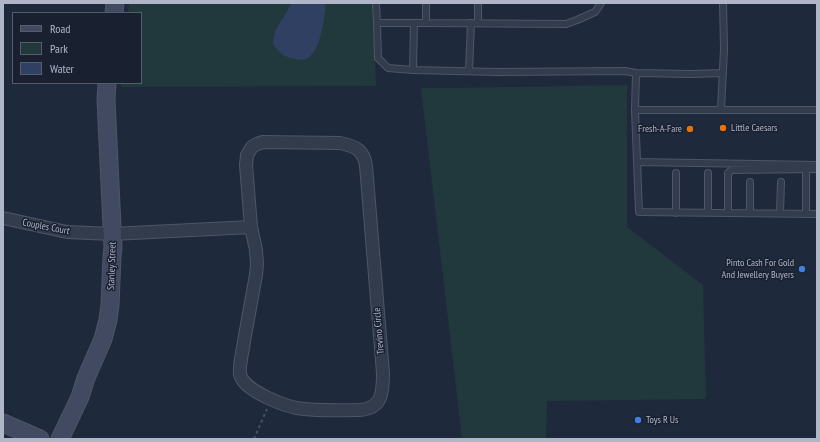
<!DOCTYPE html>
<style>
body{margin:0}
#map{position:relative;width:820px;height:442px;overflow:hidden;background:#1f293c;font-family:"PT Sans Narrow",sans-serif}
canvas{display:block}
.frame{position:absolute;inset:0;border:4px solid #aeb6c8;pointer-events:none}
.legend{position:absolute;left:12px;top:12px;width:130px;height:72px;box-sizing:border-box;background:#192131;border:1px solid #555d6d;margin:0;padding:5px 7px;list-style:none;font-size:12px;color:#aeb6c8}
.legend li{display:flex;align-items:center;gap:8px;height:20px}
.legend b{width:20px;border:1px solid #555d6d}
</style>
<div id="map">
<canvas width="820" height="442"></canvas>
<div class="frame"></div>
<ul class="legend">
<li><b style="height:5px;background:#414a60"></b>Road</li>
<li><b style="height:11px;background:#21383d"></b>Park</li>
<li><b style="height:11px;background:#2f4063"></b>Water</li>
</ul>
</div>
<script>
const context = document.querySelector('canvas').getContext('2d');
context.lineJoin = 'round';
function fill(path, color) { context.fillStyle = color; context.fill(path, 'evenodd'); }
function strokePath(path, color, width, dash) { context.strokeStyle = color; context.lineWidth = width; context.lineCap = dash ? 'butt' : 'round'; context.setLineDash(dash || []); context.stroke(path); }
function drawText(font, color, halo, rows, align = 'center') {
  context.font = font + ' "PT Sans Narrow",sans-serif'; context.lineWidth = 3; context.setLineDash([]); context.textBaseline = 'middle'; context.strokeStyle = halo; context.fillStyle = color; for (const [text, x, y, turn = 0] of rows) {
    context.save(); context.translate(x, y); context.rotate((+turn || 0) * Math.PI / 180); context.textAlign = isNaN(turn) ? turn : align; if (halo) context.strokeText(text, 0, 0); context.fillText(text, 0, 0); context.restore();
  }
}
fill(new Path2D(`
 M129,3H373L376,86L121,87V83H141V13H128Z
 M627,85V227L703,285L706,399L547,401L546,439H462L421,88H450Z`), '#21383d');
fill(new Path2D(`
 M292,3H326C324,17 321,60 301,60C299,60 297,59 295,59C283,57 280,53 273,44L275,31Z`), '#2f4063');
const lane = new Path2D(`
 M376,3L377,23
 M426,3V23L566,24L577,20L595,12L601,3
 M478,3V23
 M426,23H377L378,58L388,68L413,70L497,72L625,71L636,73L691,74L723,73
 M413,70L414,23
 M469,71L471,23
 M721,109L724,49L723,3
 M635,110L636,73
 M817,110H635L639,212L817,214
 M637,162L817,165
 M676,173V213
 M708,173V213
 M750,182V213
 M728,213V173L732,170L817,169
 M780,213L781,182
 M806,214V170`);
const street = new Path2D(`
 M263,142L340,143C355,146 364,150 366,166L383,373C383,393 382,409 359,410C340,410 322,411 304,409C288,408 243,391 240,374C239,363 243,351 244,341C248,319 252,297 256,275L257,264L256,250L251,227L246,165L247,155L252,147L257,144Z
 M3,218L67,232L112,234L251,227`);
const secondary = new Path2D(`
 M114,13L115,3
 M3,423L40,439
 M60,439L80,397L86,378L103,339L108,320L110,305L112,256L113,248L106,99L107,83`);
strokePath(lane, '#4e5667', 8);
strokePath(street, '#4e5667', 14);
strokePath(secondary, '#4e5667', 19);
strokePath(new Path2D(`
 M254,439L267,409`), '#3f555a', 2, [3, 3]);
strokePath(lane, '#333c4c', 6);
strokePath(street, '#333c4c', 12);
strokePath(secondary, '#414a60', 17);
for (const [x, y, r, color] of [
 [723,128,4,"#e8710a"],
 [690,129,4,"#e8710a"],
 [802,269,4,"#3f7fe0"],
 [638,420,4,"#3f7fe0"]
]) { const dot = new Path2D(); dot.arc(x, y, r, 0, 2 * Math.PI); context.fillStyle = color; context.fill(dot); strokePath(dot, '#192131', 1.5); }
drawText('10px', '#aeb6c8', '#192131', [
 ["Little Caesars",731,128],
 ["Fresh-A-Fare",682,129,"right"],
 ["Pinto Cash For Gold",794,263,"right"],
 ["And Jewellery Buyers",794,275,"right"],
 ["Toys R Us",646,420]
], 'left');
drawText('10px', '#aeb6c8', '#192131', [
 ["Couples Court",46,227,11],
 ["Stanley Street",112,266,-88],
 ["Trevino Circle",379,331,-95]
]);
</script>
